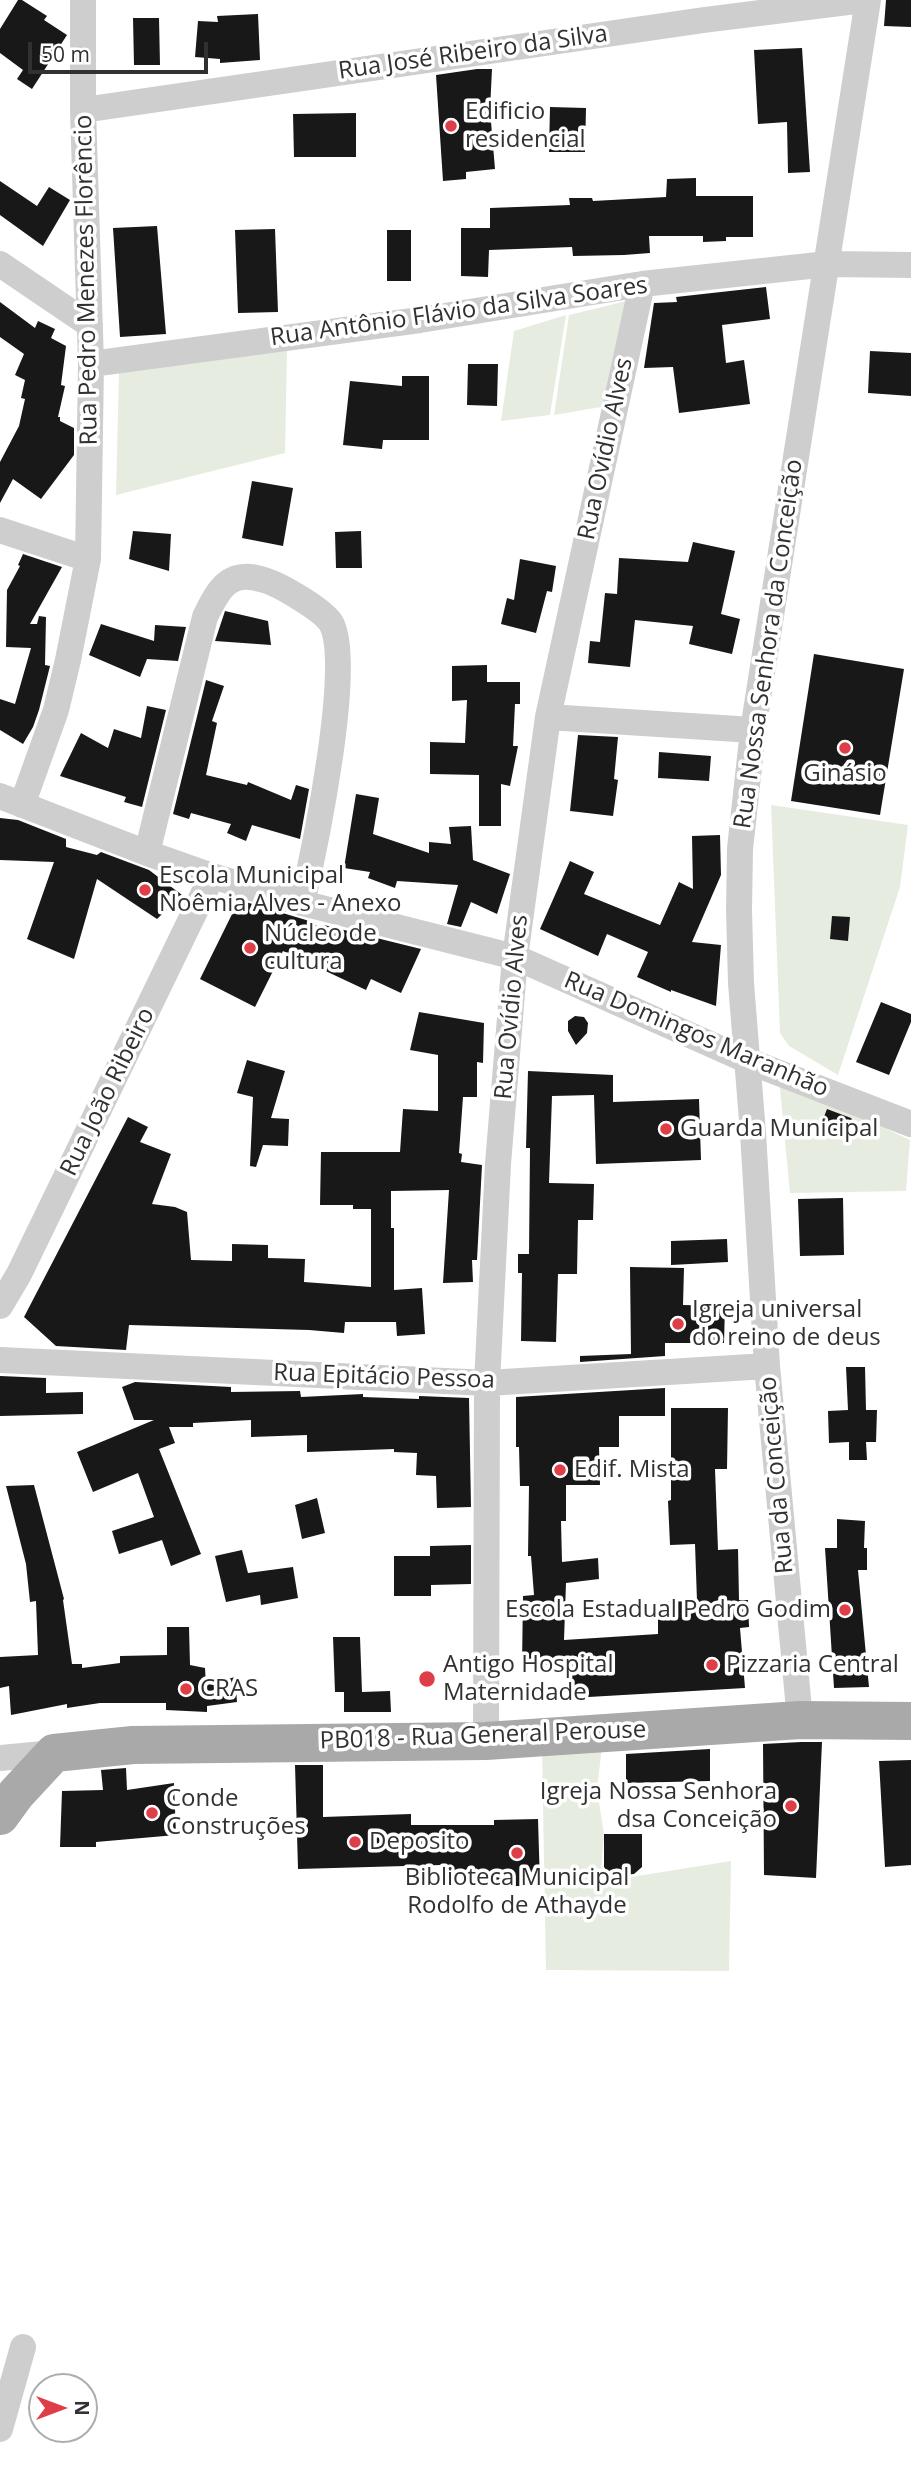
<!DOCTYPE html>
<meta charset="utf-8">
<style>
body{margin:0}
#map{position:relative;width:911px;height:2471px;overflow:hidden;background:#fff;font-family:"Open Sans",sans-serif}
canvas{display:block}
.north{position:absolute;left:28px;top:2373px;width:70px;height:70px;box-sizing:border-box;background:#fff;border:2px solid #adadad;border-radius:50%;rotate:90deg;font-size:19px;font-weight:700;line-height:28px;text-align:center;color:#313131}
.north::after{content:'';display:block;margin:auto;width:24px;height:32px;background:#dd3e47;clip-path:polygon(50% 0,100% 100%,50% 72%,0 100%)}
.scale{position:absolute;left:28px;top:42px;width:180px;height:32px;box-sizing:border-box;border:4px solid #313131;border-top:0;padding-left:9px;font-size:21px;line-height:24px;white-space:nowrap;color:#313131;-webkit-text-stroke:5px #fff;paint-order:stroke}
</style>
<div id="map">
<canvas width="911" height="2471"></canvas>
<div class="north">N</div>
<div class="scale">50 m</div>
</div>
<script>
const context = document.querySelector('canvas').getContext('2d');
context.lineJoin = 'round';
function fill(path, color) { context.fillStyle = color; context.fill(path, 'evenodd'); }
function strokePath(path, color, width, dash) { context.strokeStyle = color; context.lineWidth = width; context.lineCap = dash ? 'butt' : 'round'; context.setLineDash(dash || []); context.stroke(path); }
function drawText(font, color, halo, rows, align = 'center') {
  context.font = font + ' "Open Sans",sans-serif'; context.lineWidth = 7; context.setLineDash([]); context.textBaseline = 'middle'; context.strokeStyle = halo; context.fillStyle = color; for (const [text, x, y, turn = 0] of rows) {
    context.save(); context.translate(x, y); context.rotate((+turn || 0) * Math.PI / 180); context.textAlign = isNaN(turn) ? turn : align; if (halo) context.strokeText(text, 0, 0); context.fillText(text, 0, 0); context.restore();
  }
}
fill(new Path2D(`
 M635,299L613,405L554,415L569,315Z
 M566,315L550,415L501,421L514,331Z
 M287,350L285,453L116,495L119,372Z
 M771,805L908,825L900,887L838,1075L789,1046L780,1033Z
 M779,1078L910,1140L906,1191L790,1193Z
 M602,1746L597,1790L604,1834L600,1882L731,1861L729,1971L546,1970L542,1747Z`), '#e6ede0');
fill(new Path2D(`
 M18,0H22L47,16L44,20L67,35L32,89L17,79L23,70L0,53V29Z
 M886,0H911V27L884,26Z
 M258,14L260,60L220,63V59L195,57L198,21L218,22L217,16Z
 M133,18H159L160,65H134Z
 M802,48L810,172L788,173L787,122L758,124L754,50Z
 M477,69H492L490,110L495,169L466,172V179L443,181L436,75Z
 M550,107L586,108L585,152H549Z
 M356,113V157H294L293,114Z
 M696,178V196H753V237H726V241L703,242V236H649L650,253L624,255L573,256L572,247L489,250L488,277L461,276V228H490V208L570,205L569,198H592L593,201L666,197L667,179Z
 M0,181L37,206L49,187L70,200L43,246L0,215Z
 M157,226L166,334L120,337L113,228Z
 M275,229L278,312L238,313L235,230Z
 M387,230H411V281H387Z
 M766,287L770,319L722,325L726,363L744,360L750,404L679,413L673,367L644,368L654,303L677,302L676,297Z
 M0,302L35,328L38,321L55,329L51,338L66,346L61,385L65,386L58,417H60V421L74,428V455L41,499L13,479L0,503V462L19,426L25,399L21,398L25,380L15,375L24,354L0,337Z
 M870,351L911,353V396L868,393Z
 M468,364H498L497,406L467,405Z
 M402,376H429V440H383L382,449L343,445L350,381L402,386Z
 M252,481L293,488L283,546L242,538Z
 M133,531L171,534L169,571L129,559Z
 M361,531L362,568H336L335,532Z
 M693,542L735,551L721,614L740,619L732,654L689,644L693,626L635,620L630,667L588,663L590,641L600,642L605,593L617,594L619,558L688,562Z
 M23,554L62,567L30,624H37L39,616L46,617L45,665L50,666L39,710L33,727L23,744L0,730V699L15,704L31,648L6,647L7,590L20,566L18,565Z
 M520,559L556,566L552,592L547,591L536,633L501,624L507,598L514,600Z
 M225,611L268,621L271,645L215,641Z
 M101,624L154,641L155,625L186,627L178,661L147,659L140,677L89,655Z
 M814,654L904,669L880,815L791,801Z
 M487,665V682H520V704H515L513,746H518L510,786L501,784V826H479V775L430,774V742L465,743L467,700L452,701V666Z
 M206,680L224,686L212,721L217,723L206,775L247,785L248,782L291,800L296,785L309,789L300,839L252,825L246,841L227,833L231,824L191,813L189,819L173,814Z
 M147,706L166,710L142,807L124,802L126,797L60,776L81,733L108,748L114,729L141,738Z
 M578,735L618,737L614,779L618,780L613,816L570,811Z
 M659,752L711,756L709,781L658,778Z
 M356,794L379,798L373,834L429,853V842L451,844L449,827L471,826L473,860L510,874L497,914L471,902L461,927L447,924L458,885L397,881L395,888L368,878L370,872L344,868Z
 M0,818L18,820L66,839V847L97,855L101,852L149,870L182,895L157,919L97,879L74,959L27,939L54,862L0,860Z
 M720,835L721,875L692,942L721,945L716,1006L671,990V992L637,977L648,952L607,934L598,956L540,929L570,861L594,872L584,894L660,925L679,882L693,889L692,836Z
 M239,900L306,920L323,929L324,925L421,949L401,993L371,979L366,990L283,951L255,1007L200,979Z
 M832,916L850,917L848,941L830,939Z
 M881,1002L911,1014V1022L889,1075L856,1062Z
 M419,1012L484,1023L483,1063L477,1062V1097H463L459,1153L462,1154L461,1162L482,1165L477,1260H472L473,1282L443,1283L449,1190L391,1191V1228H394V1290L422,1288L425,1334L397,1336L396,1322H345L344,1333L309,1330L129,1325L126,1350L56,1346L24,1317L128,1117L148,1127L140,1142L171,1154L152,1204L175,1207L187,1212L191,1260L232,1261V1244L268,1245V1258L305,1259L304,1282L371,1287V1209H353V1205H320L321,1152H400L403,1109L438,1111V1055L410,1050Z
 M575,1016L584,1017L588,1023L587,1033L576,1045L568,1031V1021Z
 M247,1060L285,1071L271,1118L289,1119L288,1146L263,1145L256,1167L250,1166L253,1097L237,1093Z
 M528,1071L613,1075V1102L699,1099L701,1160L596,1164L594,1095L552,1096L549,1183L594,1184L593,1220H578L577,1274H558L556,1342L521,1341L522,1273H518V1254H529L530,1148H526Z
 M827,1109L851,1118L853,1121L850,1131L844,1137L836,1138L827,1133L822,1122Z
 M843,1198L844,1255L800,1256L798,1199Z
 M727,1239L728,1262L671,1265V1241Z
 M630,1267L684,1268L683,1305L725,1306L724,1343H665V1356L580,1362V1356L631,1354Z
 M846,1367H865L866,1410H877L876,1442H866L867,1460H849V1442L829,1443L828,1411L848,1410Z
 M0,1376L46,1378V1393L83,1392V1414L0,1416Z
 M135,1382L231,1387V1392L300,1391L301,1397L363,1394V1397L419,1399V1396L469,1398L471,1507L437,1508L436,1476L416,1475L417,1453L394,1452V1449L307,1452V1435L251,1437V1420L193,1423V1427H169L175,1443L159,1449L201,1554L171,1566L162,1540L119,1554L112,1531L154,1517L138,1473L93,1492L77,1452L154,1420H134L122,1387Z
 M665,1388V1416H619V1447H599L600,1485H566V1521H561L562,1562L598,1558L599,1579L566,1583L564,1640L658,1634V1602L697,1601L695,1544L670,1545L668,1501L671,1500V1408H728L727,1469H715L718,1550L738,1549L739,1600H748L749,1627L740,1628L745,1688L571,1698V1664L522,1665L523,1596L534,1595L531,1556H528L529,1486H520L519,1447H516V1397Z
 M34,1485L64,1599L63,1600L72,1664H82V1668L120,1663V1656L167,1655V1627H189L190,1665L205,1668L206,1685L235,1677L237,1702L207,1706V1712L166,1710V1703H100L67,1708V1704L11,1715L9,1686L0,1688V1657L38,1655L36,1601L30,1602L26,1564L6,1486Z
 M317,1498L325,1533L302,1539L295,1505Z
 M837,1519L865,1521L864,1548H867V1570H858L869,1687L834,1688L825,1548H837Z
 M471,1545V1584L431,1585V1596H394V1556H430V1546Z
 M242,1550L248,1573L293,1567L298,1598L261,1605L260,1595L226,1602L215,1556Z
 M333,1637H360L362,1692L390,1691L391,1712H344V1692H335Z
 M801,1742H822L816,1878L764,1875L763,1744Z
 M710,1749V1781L626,1783V1754Z
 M911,1760V1865L885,1867L879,1761Z
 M295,1765H323V1817L411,1814V1825H494V1820L538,1819L540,1885L496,1887V1877H441V1865L298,1869Z
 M126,1768L127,1790L174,1783L176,1835L96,1842V1847H60L62,1791L103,1790L101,1770Z
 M604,1834H642V1867L634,1874L611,1876L604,1867Z`), '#181818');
strokePath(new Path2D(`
 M83,110L704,20L864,0
 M0,264L90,325
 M91,364L420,320L642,284L828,264L911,265
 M0,530L88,559
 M548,717L753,730
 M0,796L147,853L212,876L302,903L515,957L748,1061L911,1124
 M22,805L56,710L68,660L88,559L91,364L83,110V0
 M147,853L205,617C218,590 229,568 264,580C279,584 323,610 331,623C354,663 314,852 302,903
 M0,1306L19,1274L212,876
 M0,1360L487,1383L767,1366
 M800,1720L767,1366L753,1133L741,983L739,910L740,849L753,730L868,0
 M486,1741L487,1383L498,1164L515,957L548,717L642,284
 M0,1758L54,1753
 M0,2429L23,2347`), '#cecece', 26);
strokePath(new Path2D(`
 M0,1816L16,1794L54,1753L133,1745L486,1741L800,1720L911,1721`), '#a9a9a9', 38);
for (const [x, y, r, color] of [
 [451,126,7,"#dd3e47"],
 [845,748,7,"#dd3e47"],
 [145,890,7,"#dd3e47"],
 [250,948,7,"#dd3e47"],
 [666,1129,7,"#dd3e47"],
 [678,1324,7,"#dd3e47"],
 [560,1470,7,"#dd3e47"],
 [845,1610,7,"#dd3e47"],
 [712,1665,7,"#dd3e47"],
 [427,1679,9,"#dd3e47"],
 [186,1689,7,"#dd3e47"],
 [791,1806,7,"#dd3e47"],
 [152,1813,7,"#dd3e47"],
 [355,1842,7,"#dd3e47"],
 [517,1853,7,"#dd3e47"]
]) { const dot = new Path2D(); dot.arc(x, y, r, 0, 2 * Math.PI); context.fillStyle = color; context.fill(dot); strokePath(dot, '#fff', 2.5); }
drawText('24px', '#313131', '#fff', [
 ["Rua José Ribeiro da Silva",473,53,-8],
 ["Rua Pedro Menezes Florêncio",87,280,-91],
 ["Rua Antônio Flávio da Silva Soares",459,312,-8],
 ["Rua Ovídio Alves",606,449,-78],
 ["Rua Nossa Senhora da Conceição",769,644,-82],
 ["Rua Ovídio Alves",512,1007,-85],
 ["Rua Domingos Maranhão",696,1035,23],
 ["Rua João Ribeiro",108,1092,-64],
 ["Rua Epitácio Pessoa",384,1377,2],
 ["Rua da Conceição",777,1475,-95],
 ["PB018 - Rua General Perouse",483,1736,-2]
]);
drawText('24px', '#313131', '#fff', [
 ["Edificio",465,112],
 ["residencial",465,140],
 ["Ginásio",845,774,"center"],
 ["Escola Municipal",159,876],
 ["Noêmia Alves - Anexo",159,904],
 ["Núcleo de",264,934],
 ["cultura",264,962],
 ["Guarda Municipal",680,1129],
 ["Igreja universal",692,1310],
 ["do reino de deus",692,1338],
 ["Edif. Mista",574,1470],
 ["Escola Estadual Pedro Godim",831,1610,"right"],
 ["Antigo Hospital",443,1665],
 ["Maternidade",443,1693],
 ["Pizzaria Central",726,1665],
 ["CRAS",200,1689],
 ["Igreja Nossa Senhora",777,1792,"right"],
 ["dsa Conceição",777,1820,"right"],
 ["Conde",166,1799],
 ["Construções",166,1827],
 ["Deposito",369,1842],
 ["Biblioteca Municipal",517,1878,"center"],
 ["Rodolfo de Athayde",517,1906,"center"]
], 'left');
</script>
